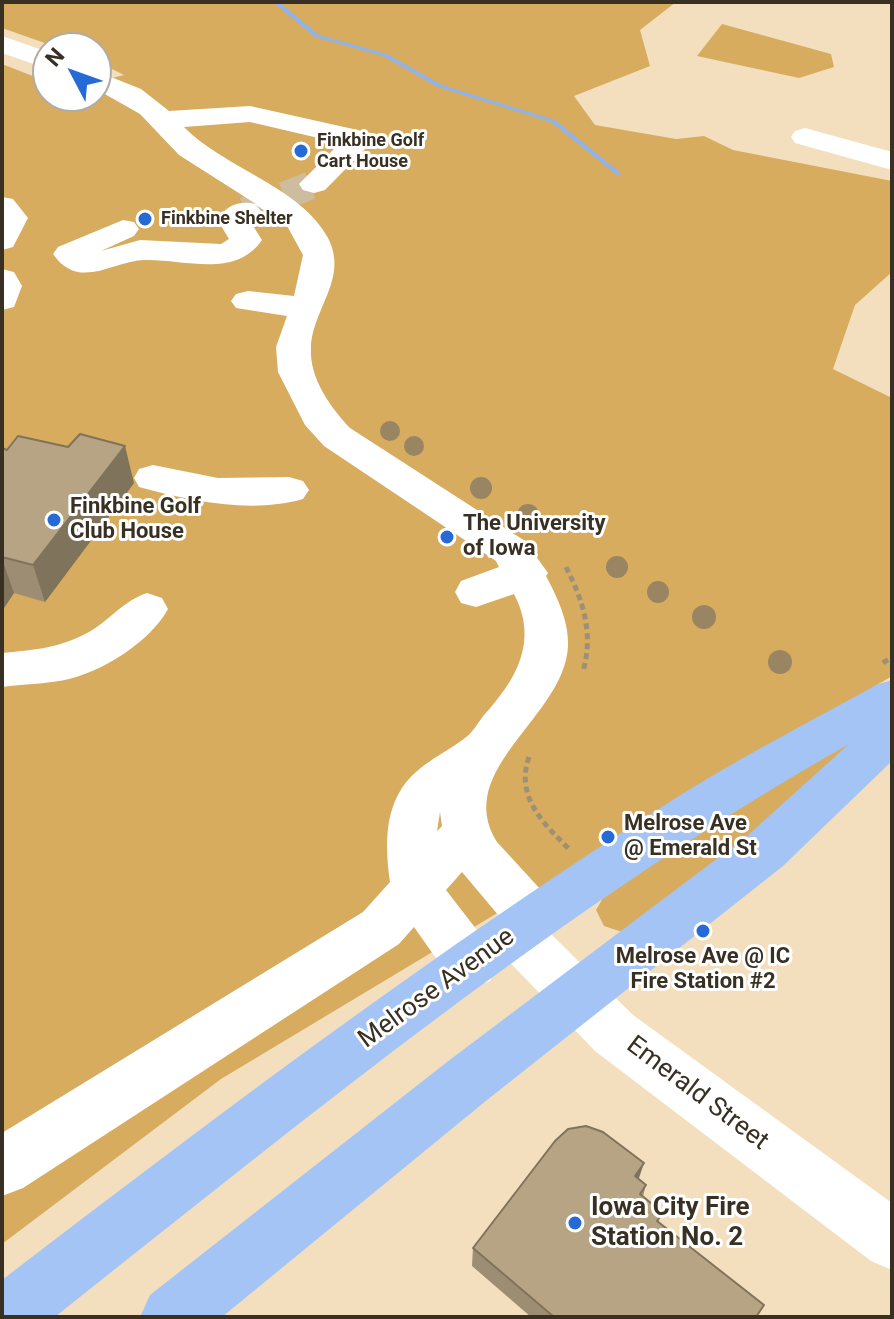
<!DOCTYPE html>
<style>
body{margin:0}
#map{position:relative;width:894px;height:1319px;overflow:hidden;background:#f3dfbd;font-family:Roboto,sans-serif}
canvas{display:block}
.frame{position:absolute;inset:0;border:4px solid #383023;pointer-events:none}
.north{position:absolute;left:32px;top:32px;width:80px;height:80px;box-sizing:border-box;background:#fff;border:2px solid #afaca7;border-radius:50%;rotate:311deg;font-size:22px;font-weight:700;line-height:32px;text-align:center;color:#383023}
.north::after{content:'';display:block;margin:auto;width:28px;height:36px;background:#256ad6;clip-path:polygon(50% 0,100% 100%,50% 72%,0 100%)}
</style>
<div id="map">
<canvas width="894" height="1319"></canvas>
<div class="frame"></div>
<div class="north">N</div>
</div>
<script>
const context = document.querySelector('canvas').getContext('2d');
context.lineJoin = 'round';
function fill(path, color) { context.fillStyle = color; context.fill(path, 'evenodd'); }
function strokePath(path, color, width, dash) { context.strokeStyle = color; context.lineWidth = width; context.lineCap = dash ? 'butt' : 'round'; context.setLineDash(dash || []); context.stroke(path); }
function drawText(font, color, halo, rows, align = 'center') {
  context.font = font + ' Roboto,sans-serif'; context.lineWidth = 6; context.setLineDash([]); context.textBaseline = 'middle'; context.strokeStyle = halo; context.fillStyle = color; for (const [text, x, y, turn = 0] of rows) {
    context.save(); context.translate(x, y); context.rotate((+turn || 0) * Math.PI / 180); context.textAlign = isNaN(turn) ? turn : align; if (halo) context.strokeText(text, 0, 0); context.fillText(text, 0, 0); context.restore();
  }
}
fill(new Path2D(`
 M2,2H676L640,30L650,66L574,96L595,125L676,139L704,136L733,150L892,181V272L855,305L833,369L892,398V676L221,1079L2,1244V64L48,82V96H96V82L124,75L96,61V48H59L2,28Z
 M722,24L831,54L834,67L799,78L697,56Z
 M857,737L809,795L622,932L604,926L596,910L603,898L724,814Z`), '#d7ac5f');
fill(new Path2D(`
 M273,2H279L319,35L387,54L442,85L555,120L622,174L617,175L551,122L438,87L383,56L315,37Z`), '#8eb4f0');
strokePath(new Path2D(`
 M245,211L314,184`), '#cebc9e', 28, [28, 14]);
strokePath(new Path2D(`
 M566,567C583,601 594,633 583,671
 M883,663L892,657
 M529,757C515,797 543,823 570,850`), '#9e9077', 5, [6, 4]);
fill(new Path2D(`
 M2,36L48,52V69L2,53Z
 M96,71L141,89L169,111L250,106L371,133L375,139L325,190L314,193L303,190L299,184L340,143L250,122L184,127C224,168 301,187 328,238C349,279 312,309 311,348C309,378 331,408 350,428L525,541L548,573L546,576C557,597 569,621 568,646C565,717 452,769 497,842L553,903L561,919L552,935L633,1015L892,1203V1270L871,1261L595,1051L497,949L489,933L499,916L462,872L446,890L490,947L497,964L490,981L471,988L452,981L414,927L399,944L23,1188L2,1196V1133L363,912L390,882C386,852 384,820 399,793C414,766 441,756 465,738C472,733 478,723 484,715C516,680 539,641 514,594L476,607L461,603L455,592L461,581L499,567L496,561L324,446L305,425L278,372L276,347L287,316L236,308L231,301L236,294L248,291L294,296L303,255L286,224L256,205L261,211L250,221L262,240C235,279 185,259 145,260C114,260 79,292 53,254L58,247L123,220L134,222L139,229L134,236L101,251L140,240L221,244L229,239L217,219C227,205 240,200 256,204L179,155L140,114L96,89ZM440,812L442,826L437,831Z
 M805,128L892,152V170L795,143L791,137L795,131Z
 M2,197L13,199L28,218L13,247L2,250Z
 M2,269L14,272L22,286L14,307L2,310Z
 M153,465L218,478L289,477L303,481L309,490L303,499C251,514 190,501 139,487L134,478L139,469Z
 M147,593L162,598L168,609C150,642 102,672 65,680C45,684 23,684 2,687V653C33,650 61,648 89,632C110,620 123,601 147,593Z`), '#fff');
fill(new Path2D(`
 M892,680V761L783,866L487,1100L222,1317H140L150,1295L447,1062L747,836L849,744C565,905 310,1115 55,1317H2V1280C220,1113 439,948 671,801C737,759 808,723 876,685Z`), '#a4c4f6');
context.fillStyle = '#998561';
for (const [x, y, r] of [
 [390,431,10],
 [414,446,10],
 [481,488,11],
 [528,515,11],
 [617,567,11],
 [658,592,11],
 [704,617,12],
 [780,662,12]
]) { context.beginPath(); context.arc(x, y, r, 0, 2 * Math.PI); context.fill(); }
fill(new Path2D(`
 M2,448L134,483L45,602L14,593L4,608H2Z
 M639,1179L646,1185L643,1196L660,1223L756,1317H531L472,1266L473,1248Z`), '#9d8d72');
fill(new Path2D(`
 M125,446L134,483L45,602L33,565Z
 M2,559L14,593L4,608H2Z
 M644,1163L637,1184L635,1176Z`), '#80735c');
const building = new Path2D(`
 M80,434L125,446L33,565L2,557V448L7,450L18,436L68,447Z
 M586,1126L603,1132L644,1163L635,1176L646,1185L640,1194L663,1213L657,1221L764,1305L756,1317H554L473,1248L555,1141L568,1129Z`);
fill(building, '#b7a484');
strokePath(building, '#80735c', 2);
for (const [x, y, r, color] of [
 [301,151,8,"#256ad6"],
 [145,219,8,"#256ad6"],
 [54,520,8,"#256ad6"],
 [447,537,8,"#256ad6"],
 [608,837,8,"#256ad6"],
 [703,931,8,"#256ad6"],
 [575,1223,8,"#256ad6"]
]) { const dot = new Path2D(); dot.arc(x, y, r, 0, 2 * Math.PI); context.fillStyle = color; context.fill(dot); strokePath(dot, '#fff', 3); }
drawText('bold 18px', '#383023', '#fff', [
 ["Finkbine Golf",317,141],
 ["Cart House",317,162],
 ["Finkbine Shelter",161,219]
], 'left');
drawText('bold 22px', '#383023', '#fff', [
 ["Finkbine Golf",70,507],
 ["Club House",70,532],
 ["The University",463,524],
 ["of Iowa",463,549],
 ["Melrose Ave",624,824],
 ["@ Emerald St",624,849],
 ["Melrose Ave @ IC",703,957,"center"],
 ["Fire Station #2",703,982,"center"]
], 'left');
drawText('26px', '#383023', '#fff', [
 ["Melrose Avenue",437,989,-36],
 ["Emerald Street",697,1094,37]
]);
drawText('bold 26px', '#383023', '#fff', [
 ["Iowa City Fire",591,1208],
 ["Station No. 2",591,1238]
], 'left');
</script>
